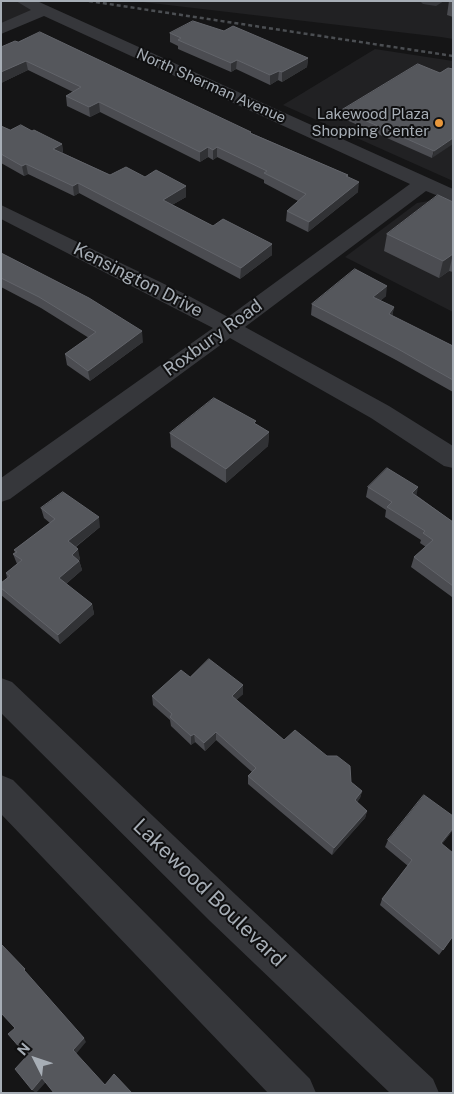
<!DOCTYPE html>
<style>
body{margin:0}
#map{position:relative;width:454px;height:1094px;overflow:hidden;background:#151516;font-family:"Public Sans",sans-serif}
canvas{display:block}
.frame{position:absolute;inset:0;border:2px solid #a7aeb6;pointer-events:none}
.north{position:absolute;left:10px;top:1034px;width:50px;height:50px;-webkit-text-stroke:4px #101011;paint-order:stroke;rotate:311deg;font-size:14px;font-weight:700;line-height:20px;text-align:center;color:#a7aeb6}
.north::after{content:'';display:block;margin:auto;width:18px;height:22px;background:#a7aeb6;clip-path:polygon(50% 0,100% 100%,50% 72%,0 100%)}
</style>
<div id="map">
<canvas width="454" height="1094"></canvas>
<div class="frame"></div>
<div class="north">N</div>
</div>
<script>
const context = document.querySelector('canvas').getContext('2d');
context.lineJoin = 'round';
function fill(path, color) { context.fillStyle = color; context.fill(path, 'evenodd'); }
function strokePath(path, color, width, dash) { context.strokeStyle = color; context.lineWidth = width; context.lineCap = dash ? 'butt' : 'round'; context.setLineDash(dash || []); context.stroke(path); }
function drawText(font, color, halo, rows, align = 'center') {
  context.font = font + ' "Public Sans",sans-serif'; context.lineWidth = 4; context.setLineDash([]); context.textBaseline = 'middle'; context.strokeStyle = halo; context.fillStyle = color; for (const [text, x, y, turn = 0] of rows) {
    context.save(); context.translate(x, y); context.rotate((+turn || 0) * Math.PI / 180); context.textAlign = isNaN(turn) ? turn : align; if (halo) context.strokeText(text, 0, 0); context.fillText(text, 0, 0); context.restore();
  }
}
fill(new Path2D(`
 M1,1H24L44,10L1,29Z
 M134,1H453V39L441,37Z
 M375,49L453,61V181L283,105Z
 M434,200L453,207V312L345,257L417,203Z`), '#212123');
fill(new Path2D(`
 M16,1H37L453,189V202L426,191L245,327L389,406L453,446V468L444,466L371,418L230,338L10,499L1,502V478L213,328L1,219V205L189,296L228,317L410,184L44,16L1,34V23L31,10Z
 M420,1H444L436,6L423,4Z
 M1,678L12,682L236,895L433,1079L439,1093H390L210,921L1,713Z
 M1,775L13,780L310,1079L316,1093H268L1,814Z`), '#36373b');
strokePath(new Path2D(`
 M89,1L453,56`), '#4b4e52', 2.5, [4, 3]);
fill(new Path2D(`
 M449,1H453V17L447,15Z
 M170,33L308,58L307,67L282,82L278,80L270,85L236,69L231,72L178,49V46L170,42Z
 M1,47L251,133L348,175V177L358,192L308,232L286,221L287,211L298,201L264,183V180L217,157L213,160L208,157L200,162L100,112L90,117L67,106L66,96L73,92L28,70L1,83Z
 M453,69L432,158L342,118V110L440,73Z
 M1,126L10,130L32,131L62,144L63,153L110,175L145,177L186,186V197L172,205L213,226L272,244V255L240,279L79,193L74,196L28,174L24,176L1,163Z
 M453,202V272L449,271L439,278L384,251L387,234Z
 M1,253L143,342L90,381L67,365L65,354L89,338L41,308L1,287Z
 M386,296L380,301L394,307L392,316L453,346V392L396,360L311,315L312,304Z
 M256,424L269,432L268,446L226,483L171,447L170,433Z
 M368,487L416,495L453,522V596L452,597L411,567L414,557L426,547L420,543L421,540L385,517L386,510L366,497Z
 M41,508L100,527L76,547L80,559L79,560L82,570L66,584L92,604L94,614L60,644L1,595V583L7,578L6,573L17,564L13,554L15,552L14,550L50,523L44,518Z
 M190,677L243,685V694L236,700L284,740L351,782L362,791L360,798L357,802L367,811L365,818L332,855L248,784V776L252,772L216,740L205,751L195,742L191,745L171,726L170,720L153,705L152,696Z
 M453,816V830L442,844L453,936L439,955L380,905L382,899L408,866L385,847L388,840Z`), '#4b4c51');
fill(new Path2D(`
 M308,58L307,67L282,82V72Z
 M237,60L236,69L231,72V63Z
 M26,61L28,70L1,83V72Z
 M279,71L278,80L270,85V75Z
 M99,102L100,112L90,117L89,107Z
 M453,138V144L432,158L434,151Z
 M62,144L63,154L53,149Z
 M208,147V157L200,162V152Z
 M217,147V157L213,160V150Z
 M26,164L28,174L24,176L22,166Z
 M359,182L358,192L308,232L309,222Z
 M78,183L79,193L74,196L73,186Z
 M186,186V197L163,210V200Z
 M272,244V255L240,279L241,268Z
 M453,254L449,271L439,278L443,261Z
 M387,286L386,296L372,308L373,297Z
 M394,307L392,318L389,314Z
 M142,331L143,342L90,381L88,371Z
 M269,432L268,446L226,483V469Z
 M418,487L416,498L412,493Z
 M99,517L100,527L70,551L68,541Z
 M78,549L80,559L74,565L72,555Z
 M79,561L82,570L61,588L59,578Z
 M92,604L94,614L60,644L58,635Z
 M243,685V694L231,705L232,696Z
 M216,732V740L205,751L204,743Z
 M194,734L195,742L191,745V736Z
 M362,791L360,798L353,808L355,800Z
 M367,811L365,818L332,855L334,848Z
 M453,828V830L437,850L441,843Z
 M84,1038L86,1042L76,1054L73,1050Z
 M42,1078L46,1082L36,1093L32,1090Z`), '#313235');
const building = new Path2D(`
 M193,21L224,31L233,26L308,58L282,72L279,71L270,75L237,60L231,63L178,40L181,38L170,33Z
 M40,32L251,132L250,133L348,175L346,176L359,182L309,222L287,211L306,194L264,173L267,171L217,147L213,150L208,147L200,152L99,102L89,107L66,96L81,87L26,61L1,72V47L15,41L18,42Z
 M418,64L440,73L448,68L453,69V138L434,151L342,110Z
 M21,125L32,131L34,130L62,144L53,149L110,175L126,167L145,177L156,170L186,186L163,200L213,226L223,219L272,244L241,268L78,183L73,186L26,164L22,166L1,154V126L10,130Z
 M438,195L453,202V254L443,261L387,234Z
 M1,253L89,298L142,331L88,371L65,354L96,332L39,297L1,278Z
 M355,269L387,286L373,297L394,307L389,314L453,346V380L398,349L312,304Z
 M214,398L256,421L254,423L269,432L226,469L170,433Z
 M387,468L418,487L412,493L453,522V586L414,557L433,540L423,533L425,531L387,507L392,502L368,487Z
 M63,492L99,517L68,541L78,549L72,555L79,561L59,578L92,604L58,635L1,588V583L10,576L6,573L22,560L13,554L17,552L14,550L55,519L41,508Z
 M209,659L243,685L232,696L284,740L295,730L327,756H337L350,766L351,782L362,791L355,800L367,811L334,848L248,776L256,768L216,732L204,743L194,734L191,736L170,717L172,714L152,696L181,670L190,677Z
 M424,795L453,816V828L441,843L453,853V936L443,950L382,899L412,860L388,840Z
 M1,944L25,969L24,970L84,1038L73,1050L105,1085L114,1074L132,1093H54L42,1078L32,1090L15,1069L27,1056L8,1034L15,1028L1,1013Z`);
fill(building, '#55575c');
strokePath(building, '#62646a', 1);
for (const [x, y, r, color] of [
 [439,123,5,"#e8973b"]
]) { const dot = new Path2D(); dot.arc(x, y, r, 0, 2 * Math.PI); context.fillStyle = color; context.fill(dot); strokePath(dot, '#101011', 2); }
drawText('15px', '#a7aeb6', '#101011', [
 ["North Sherman Avenue",211,86,24]
]);
drawText('15px', '#a7aeb6', '#101011', [
 ["Lakewood Plaza",429,114],
 ["Shopping Center",429,131]
], 'right');
drawText('18px', '#a7aeb6', '#101011', [
 ["Kensington Drive",138,280,27],
 ["Roxbury Road",213,338,-36]
]);
drawText('21px', '#a7aeb6', '#101011', [
 ["Lakewood Boulevard",209,893,44]
]);
</script>
